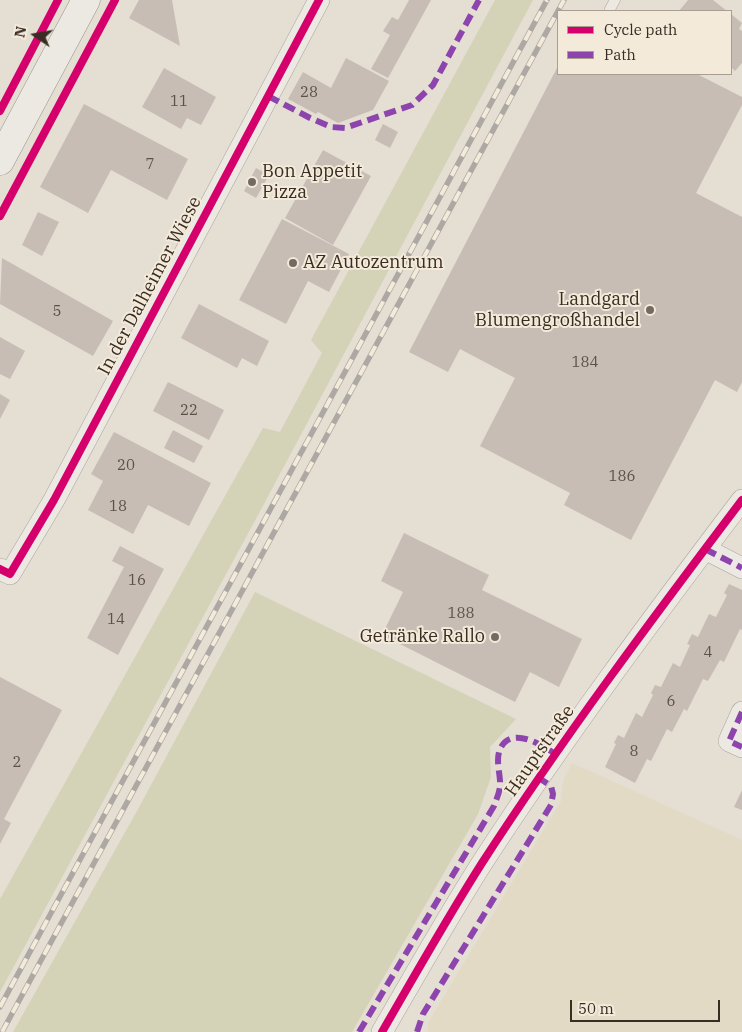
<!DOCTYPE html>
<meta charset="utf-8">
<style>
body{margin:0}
#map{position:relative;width:742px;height:1032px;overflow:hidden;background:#e4ded3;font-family:"IBM Plex Serif",serif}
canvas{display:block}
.legend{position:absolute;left:557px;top:10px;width:175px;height:65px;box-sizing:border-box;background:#f3eada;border:1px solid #a99e91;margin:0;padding:6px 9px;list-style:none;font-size:15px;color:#392c23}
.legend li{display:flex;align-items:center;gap:10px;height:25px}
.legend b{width:25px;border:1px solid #a99e91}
.north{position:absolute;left:10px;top:10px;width:50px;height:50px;-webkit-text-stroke:4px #f3eada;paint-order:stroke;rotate:282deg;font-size:14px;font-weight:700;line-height:20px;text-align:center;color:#392c23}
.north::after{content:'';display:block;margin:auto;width:18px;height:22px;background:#392c23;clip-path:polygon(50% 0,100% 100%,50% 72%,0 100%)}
.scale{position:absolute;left:570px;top:1000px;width:150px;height:22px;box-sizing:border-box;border:2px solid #392c23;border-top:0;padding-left:6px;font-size:15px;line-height:18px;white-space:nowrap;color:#392c23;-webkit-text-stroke:4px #f3eada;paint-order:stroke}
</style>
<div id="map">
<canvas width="742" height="1032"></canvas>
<ul class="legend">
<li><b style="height:6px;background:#d6006c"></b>Cycle path</li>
<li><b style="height:6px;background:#8e44ad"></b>Path</li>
</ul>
<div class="north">N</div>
<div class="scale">50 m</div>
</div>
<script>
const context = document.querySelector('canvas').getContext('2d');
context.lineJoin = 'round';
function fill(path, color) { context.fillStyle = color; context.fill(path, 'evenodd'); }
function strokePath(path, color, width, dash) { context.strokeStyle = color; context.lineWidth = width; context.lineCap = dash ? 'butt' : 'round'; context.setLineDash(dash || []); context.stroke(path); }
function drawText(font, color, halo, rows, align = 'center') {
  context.font = font + ' "IBM Plex Serif",serif'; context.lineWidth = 4; context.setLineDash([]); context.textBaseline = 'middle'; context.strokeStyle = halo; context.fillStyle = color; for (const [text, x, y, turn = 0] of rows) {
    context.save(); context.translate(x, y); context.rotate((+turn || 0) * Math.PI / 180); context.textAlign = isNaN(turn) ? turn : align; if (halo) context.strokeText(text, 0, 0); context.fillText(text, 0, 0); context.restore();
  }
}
fill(new Path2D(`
 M572,763L742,840V1032H428V1023L561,801L563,781Z`), '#e2dac5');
fill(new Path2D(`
 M495,0H533L258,515L0,992V899L263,428L280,432L322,353L311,340Z
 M255,592L516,719L490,747L491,777L478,814L352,1032H13L137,811Z`), '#d4d2b7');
fill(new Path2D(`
 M139,0H172L180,46L129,18Z
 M409,0H431L388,78L371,69L390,35L383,31L392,17L398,20Z
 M688,0H713L727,11H679Z
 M731,14L742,23L739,29L742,31V63L735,71L731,67Z
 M346,58L389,81L373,110L338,123L318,112L316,114L288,99L303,72L331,88Z
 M558,66V74H697L742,97V105L696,193L742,217V382L737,392L715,380L631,540L564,505L570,493L480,446L515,378L460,349L448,372L409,352Z
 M164,68L216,97L201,125L187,118L181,129L142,107Z
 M84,104L188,159L167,200L111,170L88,213L40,187Z
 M383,124L398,132L390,148L375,140Z
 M323,150L371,176L333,245L285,218Z
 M256,168L269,175L256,198L244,191Z
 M38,212L59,222L42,256L22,245Z
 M282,219L349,254L329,292L308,281L286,324L239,300Z
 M2,258L113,321L93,356L0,304Z
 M199,304L269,341L257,366L242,358L237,368L181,338Z
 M0,337L25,351L10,379L0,374Z
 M168,382L224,410L209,440L153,411Z
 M0,394L10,400L0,419Z
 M173,430L203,446L194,463L164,448Z
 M114,432L211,483L189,526L148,505L133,534L88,510L103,481L91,474Z
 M404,533L489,575L482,590L582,639L559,687L530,672L515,702L382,635L403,592L381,581Z
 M120,546L164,569L118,655L87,638L124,567L112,561Z
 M729,584L742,590V630L740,629L724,662L720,660L708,681L703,679L687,711L684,709L672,732L667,729L651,761L647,759L635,783L605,767L616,744L614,743L618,735L624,738L636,713L642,717L653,695L651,693L655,685L661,687L673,663L680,667L690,645L687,644L692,634L698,637L709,614L716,617L727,595L724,593Z
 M0,677L62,710L4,819L11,823L0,844Z
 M742,790V810L734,807Z`), '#c8bdb4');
const lane = new Path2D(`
 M610,9L615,0`);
const street = new Path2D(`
 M705,549L742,568
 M0,569L10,574L54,500L319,0
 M742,712L729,741L742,747
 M382,1032C415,975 447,918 482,863C563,738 652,619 742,500`);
const secondary = new Path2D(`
 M0,161L86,0`);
strokePath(lane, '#aaa39b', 11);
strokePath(street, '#aaa39b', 22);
strokePath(secondary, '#99938b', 29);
strokePath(lane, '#ece9e3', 10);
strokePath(street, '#ece9e3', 21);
strokePath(secondary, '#ece9e3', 28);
const rail = new Path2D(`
 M0,1007L547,0
 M2,1032L564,0`);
strokePath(rail, '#ada8a3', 5.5);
strokePath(rail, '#f3eada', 4, [11]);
strokePath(new Path2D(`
 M268,96L310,118L331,127L345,128L412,105L433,85L479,0
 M705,549L742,568
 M742,712L729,741L742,747
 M359,1032L494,806C496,800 499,794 500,787C501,776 496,764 499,752C508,724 541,744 555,754
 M417,1032L423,1014L551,805L553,794L551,786L539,778`), '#8e44ad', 6, [12, 6]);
strokePath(new Path2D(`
 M0,111L58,0
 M0,216L115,0
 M0,569L10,574L54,500L319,0
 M382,1032C415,975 447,918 482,863C563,738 652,619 742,500`), '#d6006c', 8);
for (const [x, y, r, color] of [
 [252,182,5,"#756a61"],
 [293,263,5,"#756a61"],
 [650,310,5,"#756a61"],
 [495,637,5,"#756a61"]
]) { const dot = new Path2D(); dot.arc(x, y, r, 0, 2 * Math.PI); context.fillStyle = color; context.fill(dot); strokePath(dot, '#f3eada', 2); }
drawText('15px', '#5d5047', null, [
 ["28",309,93],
 ["11",179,102],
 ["7",150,165],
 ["5",57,312],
 ["184",585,363],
 ["22",189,411],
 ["20",126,466],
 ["186",622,477],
 ["18",118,507],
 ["16",137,581],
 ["188",461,614],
 ["14",116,620],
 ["4",708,653],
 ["6",671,702],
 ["8",634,752],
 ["2",17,763]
]);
drawText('18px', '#392c23', '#f3eada', [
 ["Bon Appetit",262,172],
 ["Pizza",262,193],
 ["AZ Autozentrum",303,263],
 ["Landgard",640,300,"right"],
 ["Blumengroßhandel",640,321,"right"],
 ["Getränke Rallo",485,637,"right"]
], 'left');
drawText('18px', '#392c23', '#f3eada', [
 ["In der Dalheimer Wiese",150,286,-62],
 ["Hauptstraße",540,751,-55]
]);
</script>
